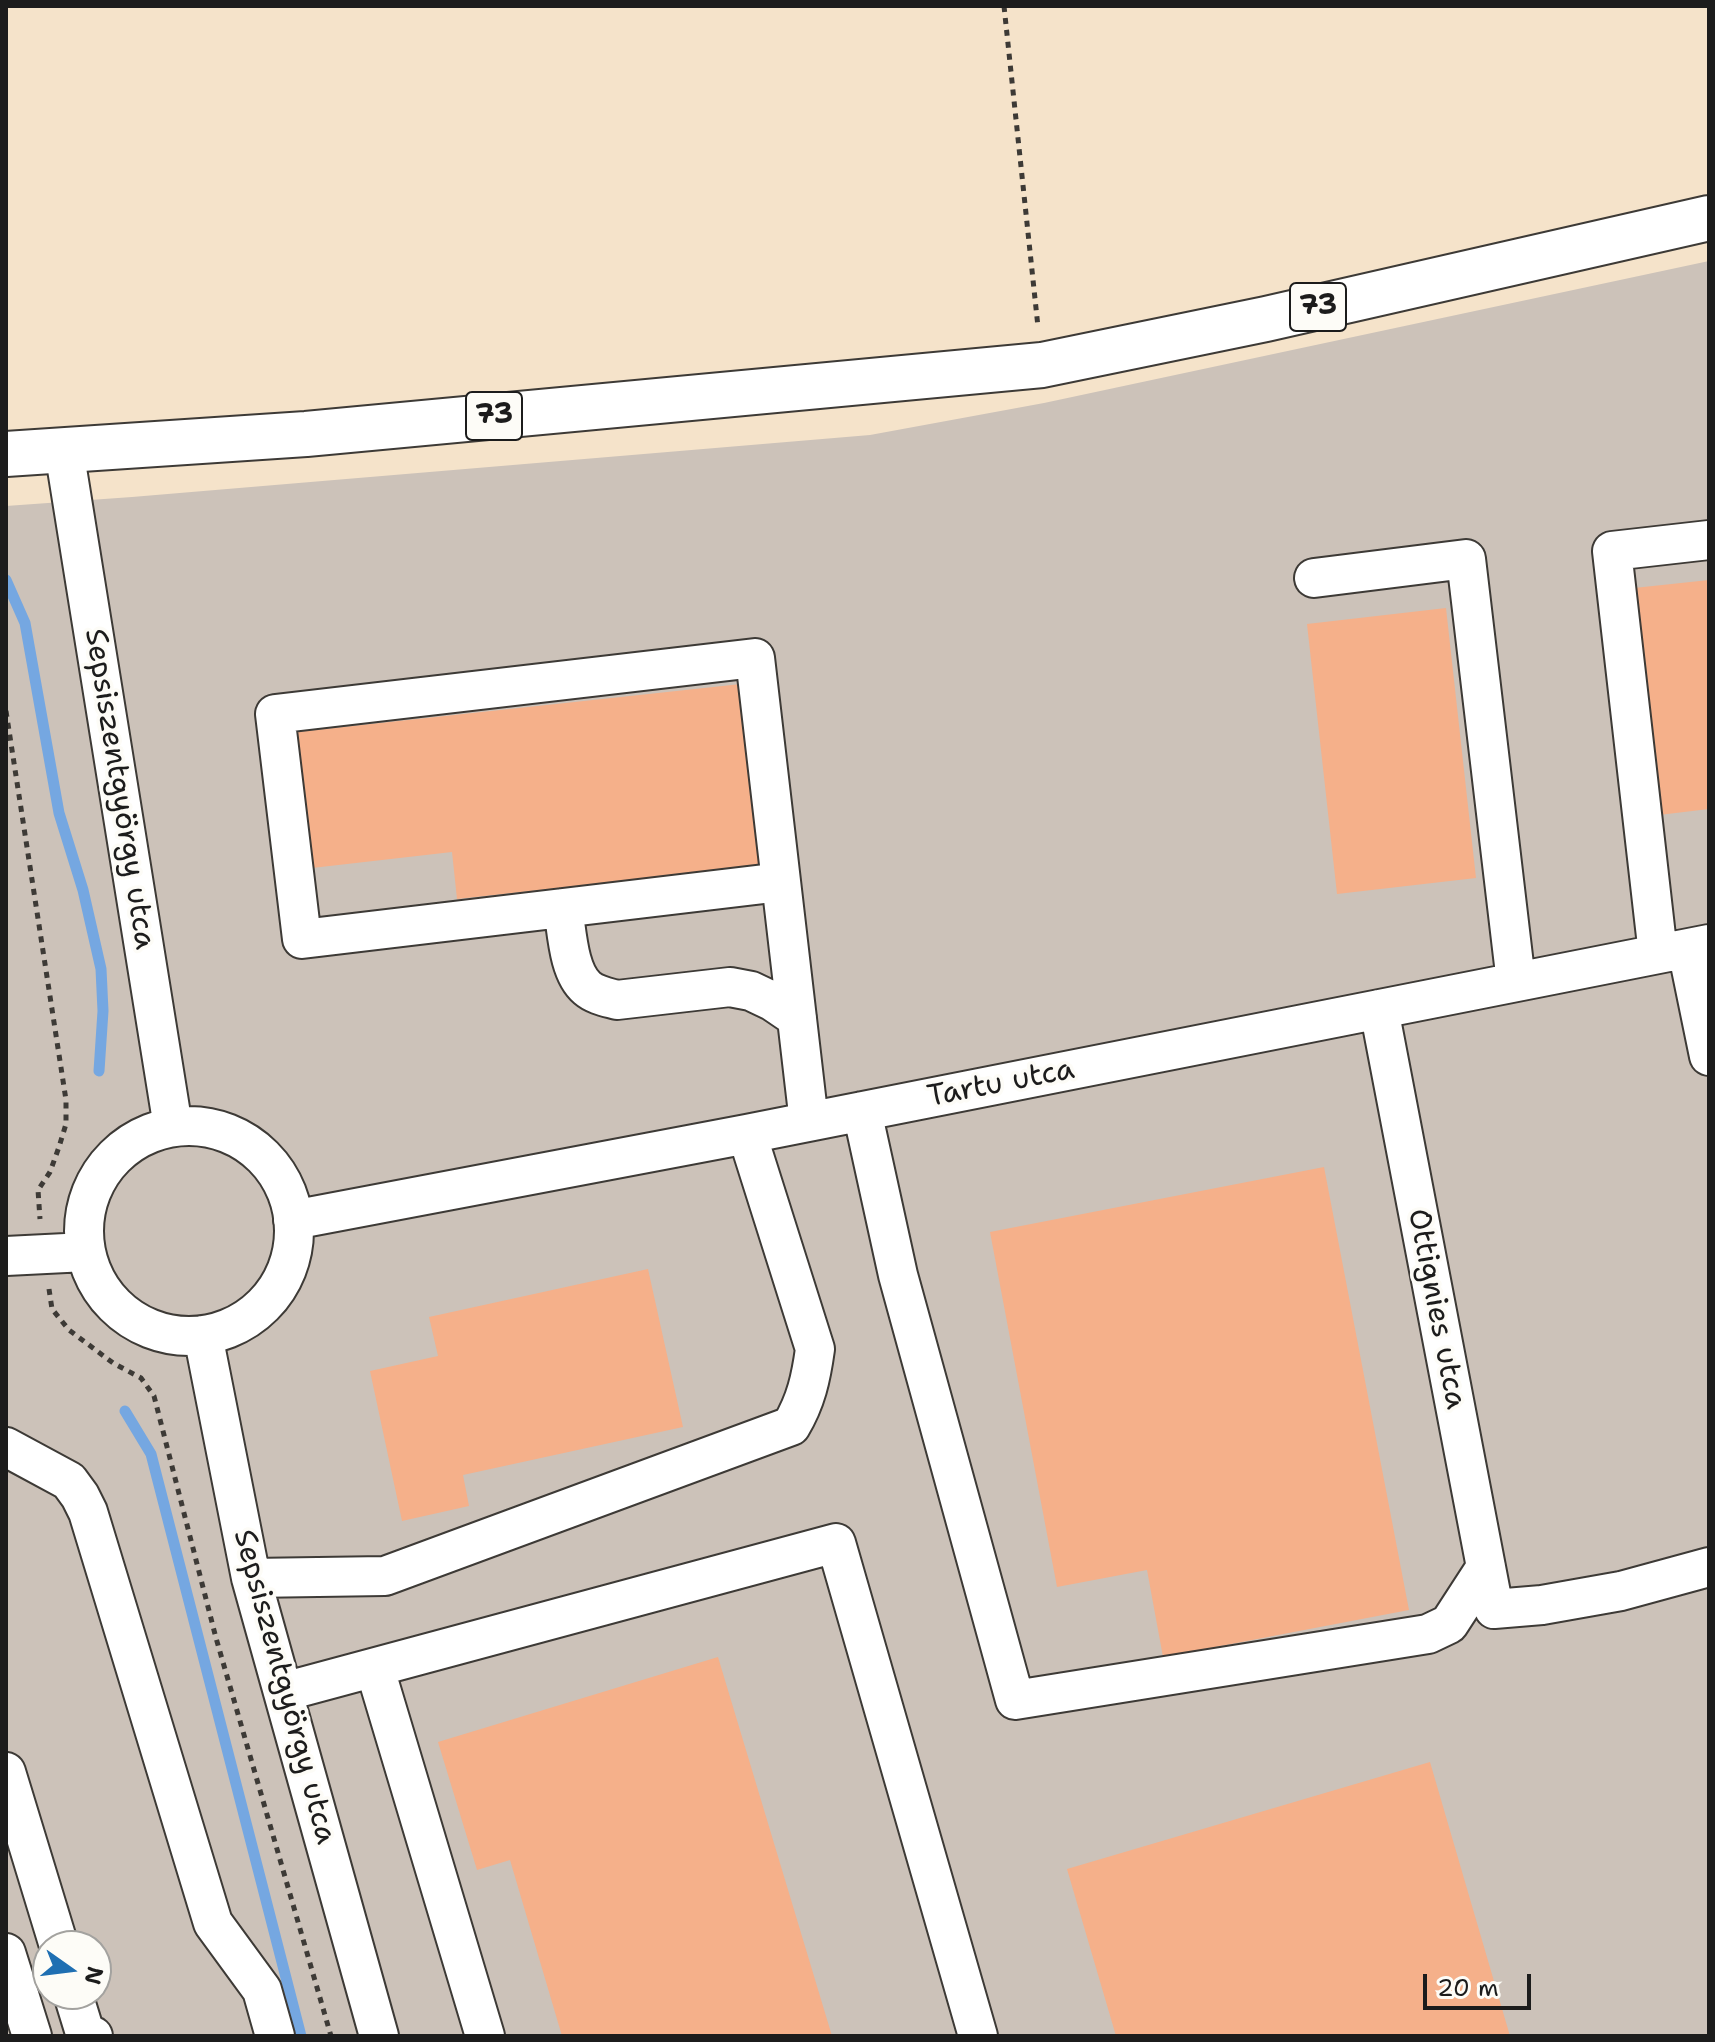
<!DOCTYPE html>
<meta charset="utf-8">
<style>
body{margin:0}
#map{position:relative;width:1715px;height:2042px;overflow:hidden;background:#f5e3ca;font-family:"Shantell Sans",sans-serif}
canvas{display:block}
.frame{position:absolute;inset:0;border:8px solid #1c1c1c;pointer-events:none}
.north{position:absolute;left:32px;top:1930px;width:80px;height:80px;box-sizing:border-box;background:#fdfcf7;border:2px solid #a3a29f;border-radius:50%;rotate:104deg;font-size:22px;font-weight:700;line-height:32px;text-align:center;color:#1c1c1c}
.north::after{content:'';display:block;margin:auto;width:28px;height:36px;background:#1f6fb2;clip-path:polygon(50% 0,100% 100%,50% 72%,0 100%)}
.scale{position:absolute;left:1423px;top:1974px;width:108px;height:36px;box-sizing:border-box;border:4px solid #1c1c1c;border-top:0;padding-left:10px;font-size:24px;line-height:28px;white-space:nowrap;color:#1c1c1c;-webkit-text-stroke:6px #fdfcf7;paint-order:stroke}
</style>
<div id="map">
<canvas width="1715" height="2042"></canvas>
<div class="frame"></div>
<div class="north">N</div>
<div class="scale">20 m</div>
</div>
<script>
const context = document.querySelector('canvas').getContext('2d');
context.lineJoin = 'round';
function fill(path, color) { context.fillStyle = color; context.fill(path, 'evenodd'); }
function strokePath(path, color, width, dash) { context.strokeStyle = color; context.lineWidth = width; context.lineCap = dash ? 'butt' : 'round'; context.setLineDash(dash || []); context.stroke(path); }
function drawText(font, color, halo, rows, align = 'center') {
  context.font = font + ' "Shantell Sans",sans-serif'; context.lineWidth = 7; context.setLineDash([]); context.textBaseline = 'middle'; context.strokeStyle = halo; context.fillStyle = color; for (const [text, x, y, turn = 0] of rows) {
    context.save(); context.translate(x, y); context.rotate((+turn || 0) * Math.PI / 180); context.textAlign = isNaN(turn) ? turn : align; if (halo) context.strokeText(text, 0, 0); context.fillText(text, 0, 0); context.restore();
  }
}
fill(new Path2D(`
 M1709,261V2036H6V506L132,497L870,435L1044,403ZM48,1946H96V1994H48Z`), '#ccc2b9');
strokePath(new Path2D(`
 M6,580L25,623L59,813L83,890L101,969L103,1011L99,1071
 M125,1411L151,1454L301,2036`), '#75a7e1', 11);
fill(new Path2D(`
 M1709,580V809L1659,815L1634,588Z
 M1446,608L1476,878L1337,894L1307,624Z
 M741,684L761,866L457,899L452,852L312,868L297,732Z
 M1324,1167L1409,1610L1163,1657L1147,1570L1057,1587L990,1232Z
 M648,1269L683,1427L463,1475L469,1506L402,1521L370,1371L438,1356L429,1317Z
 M718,1657L832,2036H562L510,1860L477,1870L438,1742Z
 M1430,1762L1510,2036H1116L1067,1869Z`), '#f5b08a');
const minor = new Path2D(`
 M64,450L173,1127
 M1314,578L1466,559L1516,982
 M781,882L302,939L275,714L755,658L809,1122
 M563,908C567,931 568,972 587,988C595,995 606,997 617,1000L730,987L751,991L772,1001L797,1018
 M1687,949L1709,1056
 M1658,954L1612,551L1709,540
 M1379,1009L1494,1609L1542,1605L1621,1591L1709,1567
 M862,1111L898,1275L1015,1700L1428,1634L1449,1624L1486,1567
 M84 1231a105 105 0 1 1 210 0a105 105 0 1 1-210 0Z
 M293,1220L747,1134L1709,944
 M6,1256L86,1252
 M203,1335L251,1578L379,2036
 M6,1447L69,1481L80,1496L88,1512L213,1923L262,1990L275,2036
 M251,1578L385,1576L791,1426C806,1401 811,1378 815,1349L747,1134
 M375,1669L485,2036
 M283,1692L836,1543L978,2036
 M6,1772L59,1946
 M6,1953L32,2036
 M73,1994L85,2033L93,2036`);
const major = new Path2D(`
 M6,454L306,434L1042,365L1266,319L1709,218`);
strokePath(minor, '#3d3a36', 42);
strokePath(major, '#3d3a36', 48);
strokePath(new Path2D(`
 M1004,6L1038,327
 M6,711L66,1100V1124L59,1147L50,1172L38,1190L40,1219
 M49,1289L52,1309L69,1330L113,1363L141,1378L154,1396L216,1638L331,2036`), '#3d3a36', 5, [6, 6]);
strokePath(minor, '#fff', 38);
strokePath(major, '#fff', 44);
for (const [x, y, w] of [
 [1318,307,56],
 [494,416,56]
]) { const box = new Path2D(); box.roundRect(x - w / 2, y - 24, w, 48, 6); context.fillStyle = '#fdfcf7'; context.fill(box); strokePath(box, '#1c1c1c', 2); }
drawText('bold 28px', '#1c1c1c', null, [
 ["73",1318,307],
 ["73",494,416]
]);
drawText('30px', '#1c1c1c', '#fdfcf7', [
 ["Sepsiszentgyörgy utca",119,789,81],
 ["Tartu utca",1001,1084,-11],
 ["Ottignies utca",1436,1309,79],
 ["Sepsiszentgyörgy utca",284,1687,75]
]);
</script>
